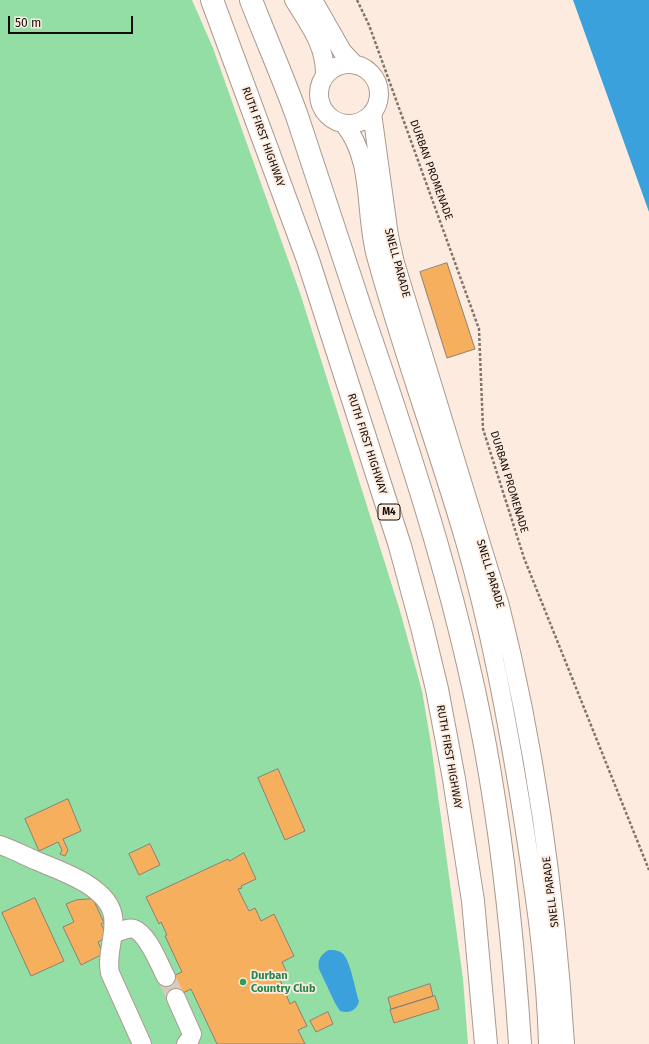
<!DOCTYPE html>
<style>
body{margin:0}
#map{position:relative;width:649px;height:1044px;overflow:hidden;background:#fcebde;font-family:"Fira Sans",sans-serif}
canvas{display:block}
.scale{position:absolute;left:8px;top:16px;width:125px;height:18px;box-sizing:border-box;border:2px solid #130e0a;border-top:0;padding-left:5px;font-size:12px;line-height:14px;white-space:nowrap;color:#130e0a;-webkit-text-stroke:3px #fcebde;paint-order:stroke}
</style>
<div id="map">
<canvas width="649" height="1044"></canvas>
<div class="scale">50 m</div>
</div>
<script>
const context = document.querySelector('canvas').getContext('2d');
context.lineJoin = 'round';
function fill(path, color) { context.fillStyle = color; context.fill(path, 'evenodd'); }
function strokePath(path, color, width, dash) { context.strokeStyle = color; context.lineWidth = width; context.lineCap = dash ? 'butt' : 'round'; context.setLineDash(dash || []); context.stroke(path); }
function drawText(font, color, halo, rows, align = 'center') {
  context.font = font + ' "Fira Sans",sans-serif'; context.lineWidth = 3.5; context.setLineDash([]); context.textBaseline = 'middle'; context.strokeStyle = halo; context.fillStyle = color; for (const [text, x, y, turn = 0] of rows) {
    context.save(); context.translate(x, y); context.rotate((+turn || 0) * Math.PI / 180); context.textAlign = isNaN(turn) ? turn : align; if (halo) context.strokeText(text, 0, 0); context.fillText(text, 0, 0); context.restore();
  }
}
fill(new Path2D(`
 M0,0H192L213,48L301,296L400,611L422,691L431,744L463,979L468,1044H0Z`), '#93dea5');
fill(new Path2D(`
 M573,0H649V212Z
 M329,950C334,950 340,950 344,955C351,964 355,989 359,1001C357,1010 350,1014 340,1011L335,1003L319,969C317,960 321,954 329,950Z`), '#3aa1dd');
const building = new Path2D(`
 M447,263L475,349L447,358L420,272Z
 M278,769L305,831L285,840L258,778Z
 M68,799L81,831L63,839L68,850L65,856L60,854L62,850L58,842L39,851L25,819Z
 M150,844L160,865L139,875L129,854Z
 M244,853L256,879L241,886L242,888L238,889L249,911L255,908L261,921L274,914L294,956L282,962L287,973L279,977L290,1004L295,1001L307,1026L298,1030L305,1044H217L191,989L183,993L170,1004L158,978L173,971L175,975L182,972L165,936L167,935L161,922L159,924L146,897L228,859L229,861Z
 M35,898L64,961L31,976L2,913Z
 M93,899L104,923L101,924L107,937L98,942L103,954L81,965L63,927L74,922L66,904L76,900Z
 M430,984L433,996L391,1009L388,998Z
 M435,996L439,1009L394,1023L390,1010Z
 M328,1012L333,1024L316,1032L310,1021Z`);
fill(building, '#f6b05d');
strokePath(building, '#8d8073', 1);
strokePath(new Path2D(`
 M166,977L176,998`), '#d9cabe', 18, [18, 9]);
const minor = new Path2D(`
 M294,0C309,24 326,46 325,76
 M313,0L342,51L355,65
 M319 94a30 30 0 1 1 60 0a30 30 0 1 1-60 0Z
 M372,113L389,236L395,263L500,606C536,749 556,897 565,1044
 M344,124C374,160 364,213 376,256C402,351 436,443 464,538C490,627 507,720 522,812C534,889 546,966 548,1044
 M0,845C12,849 25,856 37,861C60,871 108,886 113,916C116,935 106,954 110,973L142,1044
 M113,934C119,932 128,927 134,929C148,934 159,964 166,977
 M176,998L192,1034L190,1039L186,1044`);
const highway = new Path2D(`
 M212,0L308,260L400,546L422,627L437,689L454,779L473,901L486,1044
 M251,0C266,39 283,77 297,116C319,182 340,247 362,313C414,464 464,616 490,774C505,863 514,953 520,1044`);
strokePath(minor, '#a9998e', 20);
strokePath(highway, '#a9998e', 24);
strokePath(new Path2D(`
 M357,0L369,25L479,329L483,429L524,558L649,870`), '#80756d', 2.5, [3, 2]);
strokePath(minor, '#fff', 18);
strokePath(highway, '#fff', 22);
for (const [x, y, r, color] of [
 [243,982,4,"#2e9e5b"]
]) { const dot = new Path2D(); dot.arc(x, y, r, 0, 2 * Math.PI); context.fillStyle = color; context.fill(dot); strokePath(dot, '#fcebde', 1.5); }
for (const [x, y, w] of [
 [389,512,22]
]) { const box = new Path2D(); box.roundRect(x - w / 2, y - 8, w, 16, 3); context.fillStyle = '#fcebde'; context.fill(box); strokePath(box, '#130e0a', 1); }
drawText('bold 10px', '#130e0a', null, [
 ["M4",389,512]
]);
drawText('11px', '#130e0a', '#fcebde', [
 ["RUTH FIRST HIGHWAY",263,137,70],
 ["DURBAN PROMENADE",431,170,70],
 ["SNELL PARADE",397,263,75],
 ["RUTH FIRST HIGHWAY",367,444,72],
 ["DURBAN PROMENADE",509,482,73],
 ["SNELL PARADE",490,574,73],
 ["RUTH FIRST HIGHWAY",449,757,80],
 ["SNELL PARADE",551,892,-97]
]);
drawText('bold 11px', '#27864d', '#fcebde', [
 ["Durban",251,976],
 ["Country Club",251,989]
], 'left');
</script>
